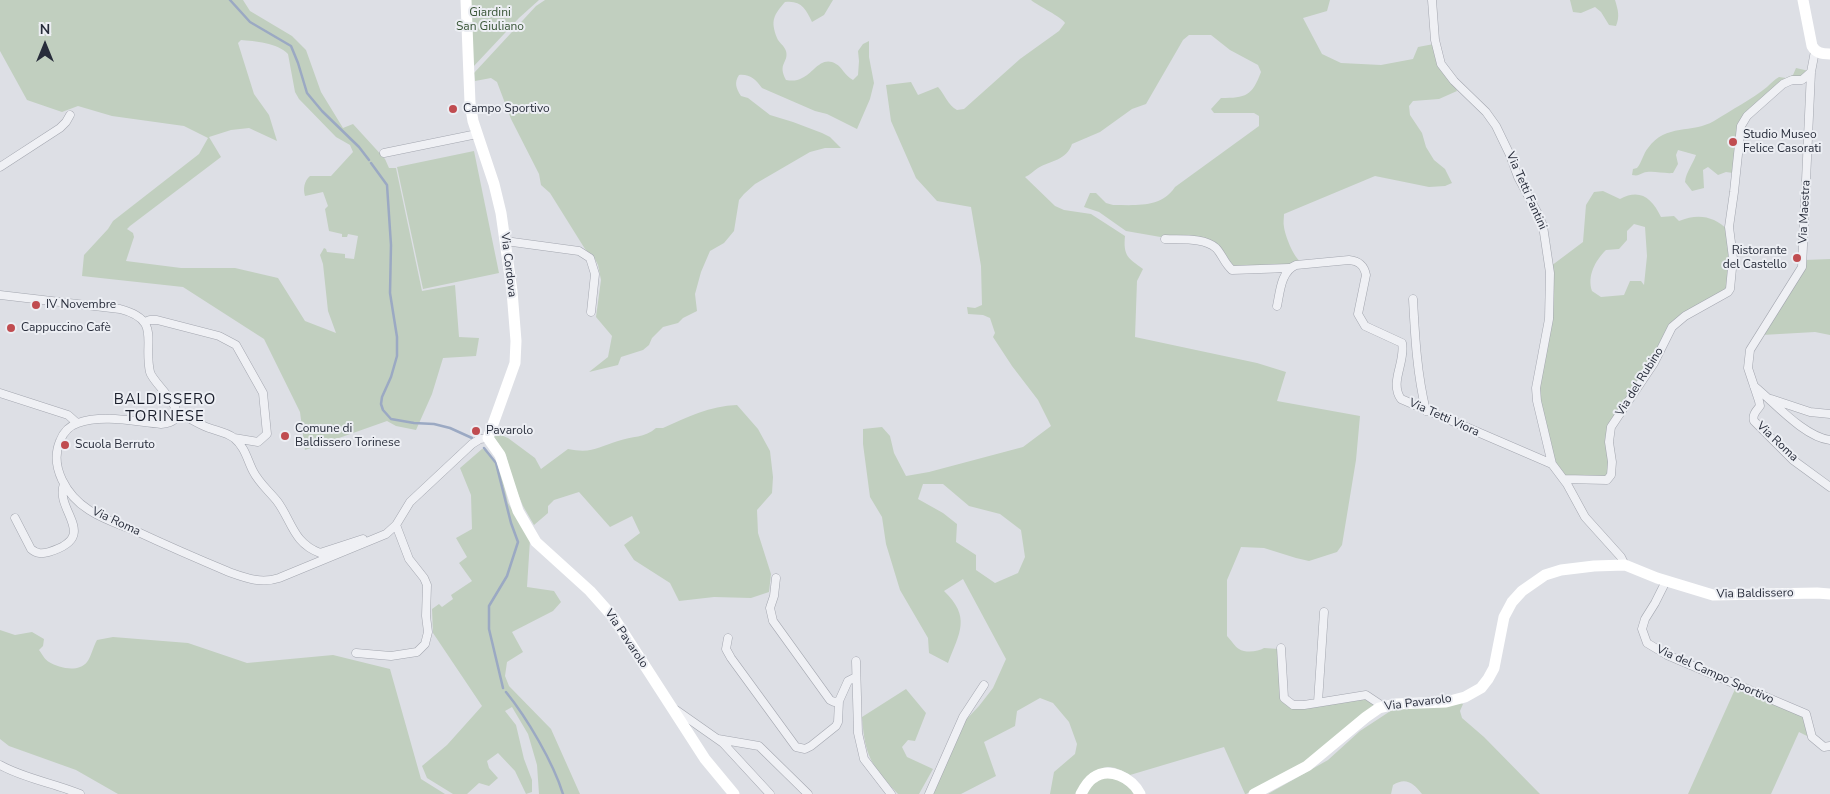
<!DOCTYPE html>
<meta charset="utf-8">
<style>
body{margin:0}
#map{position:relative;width:1830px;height:794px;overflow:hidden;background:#dddfe5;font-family:"Nunito Sans",sans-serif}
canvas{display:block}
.north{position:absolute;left:20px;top:20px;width:50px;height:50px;-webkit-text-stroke:4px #eceef3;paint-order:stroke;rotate:0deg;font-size:14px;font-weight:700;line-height:20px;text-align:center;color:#282d3b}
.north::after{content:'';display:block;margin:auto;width:18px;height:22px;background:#282d3b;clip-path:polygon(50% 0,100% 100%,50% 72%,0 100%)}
</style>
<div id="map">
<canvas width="1830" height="794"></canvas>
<div class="north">N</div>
</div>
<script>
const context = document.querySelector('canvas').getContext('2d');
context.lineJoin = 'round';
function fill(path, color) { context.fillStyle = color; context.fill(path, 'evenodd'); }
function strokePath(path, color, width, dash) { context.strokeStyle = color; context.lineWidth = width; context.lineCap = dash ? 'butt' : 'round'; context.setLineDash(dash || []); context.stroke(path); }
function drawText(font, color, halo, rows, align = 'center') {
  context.font = font + ' "Nunito Sans",sans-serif'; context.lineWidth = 4; context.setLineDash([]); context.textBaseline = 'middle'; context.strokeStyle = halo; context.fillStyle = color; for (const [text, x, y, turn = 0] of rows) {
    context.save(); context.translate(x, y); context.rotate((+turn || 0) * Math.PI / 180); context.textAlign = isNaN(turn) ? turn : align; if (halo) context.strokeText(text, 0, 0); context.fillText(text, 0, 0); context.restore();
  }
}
fill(new Path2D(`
 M0,0H243L250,11L292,36L306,50L321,92L343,128L353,124L385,159L389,168H396L422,291L455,285L459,337L479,338L476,356L443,358L432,394L416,430L396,426L387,421L305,450L300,412L264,339L183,287L82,276L84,255L108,229L113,221L199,154L208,138L184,126L112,116L78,106L62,112L27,100L0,51ZM241,40C254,41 278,43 288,54L295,92L299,99L336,137L350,145L353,152L331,176H310C304,181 303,189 305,196L323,192L328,206L325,209L329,231L342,234V237H347L348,234L358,236L354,259L345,258V254L327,252L326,249L324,248L320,255L323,264L328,311L336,333L305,321L278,278L235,268H181L126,261L134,237L133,233L127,229L130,226L221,157L209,137L231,130L249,128L277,141L269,115L254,94L238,43Z
 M470,0H539L519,18L473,67Z
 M545,0H833L824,15L812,22C806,9 801,0 785,2C774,15 770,20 777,38C779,43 784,45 786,51C789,63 777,63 786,80C792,81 797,81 802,78C813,74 821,55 836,64C842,67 844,75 853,80L858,75L859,61L858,51L863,44L869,41V57L874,83L870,99L857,129L827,114L815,111L762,88C755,79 750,74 739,75C734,83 736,88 741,96L748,98L770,115L793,122L822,133L830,137L841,148H825L810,152L755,184L744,194L739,200L734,231L724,243L710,251L701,272L695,294L697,311L683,318L678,323L663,327L652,338L649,345L643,350L621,357L618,365L589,372L608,357L612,336L596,317L601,280L598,265L595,259L585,249L550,193L541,185L539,174L511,119L497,82L491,78L475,81L474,73L536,6Z
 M1031,0H1330L1327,11L1303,18L1322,54L1341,63L1381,65L1413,59L1418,47L1434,44L1457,91L1439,99L1413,101L1409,106L1410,115L1422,133L1426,147L1434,160L1445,169L1452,183L1445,186L1429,187L1375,176L1284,214C1284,218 1283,223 1284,227C1285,235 1293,256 1300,261L1289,265L1234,268L1218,247L1126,231L1099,212L1084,207L1090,193H1096L1106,203L1113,205C1137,205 1161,208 1175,187L1259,126V116L1254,113H1214L1211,109L1221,98C1246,98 1252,96 1261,72L1258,65L1230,50L1211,35H1189L1183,40L1146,104L1132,109L1100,132L1072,144C1067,160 1050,161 1038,168C1033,171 1030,175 1025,177L1055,206L1064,210L1091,214L1125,236C1123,256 1128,258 1143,269L1137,281L1135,337L1257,363L1286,372L1277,401L1360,416L1356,460L1342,545L1337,552L1309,561L1296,558L1264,548L1241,547L1227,580V636C1231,640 1235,647 1239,649C1245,653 1258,652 1264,648L1279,649L1287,704L1365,697L1378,705L1307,763L1246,794H1245L1224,747L1130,775C1100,757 1096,772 1078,794H1050L1054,772L1075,754L1077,744L1069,722L1053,703L1040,698L1017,711L1015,726L984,742L996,776L961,794H930L962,724L979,706L993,688L1006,659L963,579L944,591C971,617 960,632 948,663L929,653L928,638L900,590L886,544L882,517L870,497L863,444V429L882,427L890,436L894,453L906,476L929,472L1023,447L1051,426L1038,400L1012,366L993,337L995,333L990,318L983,315L968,314L967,307L975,308L982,305L981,266L971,207L937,201L916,178L891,121L886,85L911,82L918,95L938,87C945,95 948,105 957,110L964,109L1020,59L1059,31L1065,23C1062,17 1038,6 1031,0ZM923,484H943L969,506L1000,514L1021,530L1025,557L1018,573L995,583L976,570V555L956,542L957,524L943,513L918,499Z
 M1570,0H1615C1618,10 1620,16 1616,26L1609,25L1601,12L1595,7L1581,13L1573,12Z
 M1796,68L1809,71L1801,78L1791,79L1746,115L1733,173L1726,172L1718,175L1708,167L1703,170L1704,188L1692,191L1685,182C1686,172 1693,164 1696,155L1678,150L1676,155L1678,164L1673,173C1663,174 1652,170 1643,173C1638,175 1638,176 1632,175L1633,169L1637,168C1642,162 1643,154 1648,148C1666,123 1692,134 1714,121C1731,110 1751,100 1767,87C1771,83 1774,80 1779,77L1786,78L1793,75Z
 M474,151L499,273L423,289L397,167Z
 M1603,191L1620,199C1640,188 1652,198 1661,217L1674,216L1679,221C1698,213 1714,216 1728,230L1729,289L1678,321L1654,362L1610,426L1611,462L1607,480L1564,479L1552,464L1538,401L1545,349L1551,266L1583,242L1586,205L1594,192ZM1634,224L1645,227L1647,256L1644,285L1641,281H1630L1624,295L1601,297L1592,291C1587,276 1595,261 1606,250L1619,249L1627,240V231Z
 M1830,259V335L1815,332L1762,335L1805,260Z
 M737,405L758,429L770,451L773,477L772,493L757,510L758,533L771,574L769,592L751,598L714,597L679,601L670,583L634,560L624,545L640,533L632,516L610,527L579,492L554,500L548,506V513L534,525L523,506L512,480L506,455L493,436L501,435L508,438L535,458L541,469L568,449C592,454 598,447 618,441C632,436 645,438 656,428H663C687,417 710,406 737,405Z
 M482,449L486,450L494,462H497L501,472L508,503L530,540L527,587L554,591L561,602L553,611L512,632L523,652L507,662L505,676L509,686L551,729L580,794H539L537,765L528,734L512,707L505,711L516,725L524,759L532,780V792L526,794L515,771L498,753L487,761L489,768L498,778L489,786L479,783L467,794H453L427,778L422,766L447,745L482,706L433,633L432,609L439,604L442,607L453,599L451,595L472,581L459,563L467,557L456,538L472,529L471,495L460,468Z
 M0,630L15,635L32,632L44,639L43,646L39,650C42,654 45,660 49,662C59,668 78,673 87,662C91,657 93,647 97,640L113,637L188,643L247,663L333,655L390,669L421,779L445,794H118L76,770L9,746L0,739Z
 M1736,687L1806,714L1811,738L1799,732L1771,794H1688Z
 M906,689L926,713L915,741L908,740L902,747L907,757L933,769L919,794H898C871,765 865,757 862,717Z
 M1459,702L1463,704L1460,711L1462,718L1484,737L1540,794H1422C1413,783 1406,777 1393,785L1391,794H1268L1328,760L1360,731L1392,710Z
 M1114,776L1137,794H1084L1095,779Z`), '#c1cfbf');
strokePath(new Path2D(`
 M230,0L250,22L291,46L298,63L307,93L322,111L359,147L369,160
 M371,163L387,185L391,245L390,293L397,337V356L391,377L382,397L381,404L383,410L391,419L414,423L434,424L450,428L472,438
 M484,448L496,463L511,523L518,542L507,576L489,606V629L503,688
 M506,692C527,718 553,762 563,794`), '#9ba9c3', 2.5);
const street = new Path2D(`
 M1432,0L1435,40L1441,64L1454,81L1486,112L1496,126L1510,155L1518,177L1538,214L1543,226L1550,273L1549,319L1536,388L1537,401L1552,464
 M1815,51L1811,72L1802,267L1750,350L1748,368L1759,401L1760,406C1756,411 1752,415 1754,421L1793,460L1830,487
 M384,153L477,134
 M0,167L60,128L66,122L70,115
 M1165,239C1180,240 1204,237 1216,248C1222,254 1224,263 1232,270L1289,268
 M505,241L579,251L590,258L595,274L591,312
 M0,295L120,309C162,320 143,341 150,372C153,385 201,420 161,424C136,422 103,414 78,423C69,426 63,433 60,441C49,467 67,496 89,510C104,520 121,525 138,532C168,546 198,559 229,572C246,578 261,584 279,578L386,534L396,525L410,502L472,444L480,439L488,438
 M1413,299C1415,337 1417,374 1426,411
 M1277,306C1280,292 1281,271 1296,265L1349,260C1359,261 1364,265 1366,275L1358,314L1365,326L1402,343C1406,362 1389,382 1401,399L1552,464L1567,484L1585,517L1621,557L1625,565
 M145,322L150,320H157L219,336L236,345L263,393L267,434L258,442L234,438
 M1754,386C1774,402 1804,437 1830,440
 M0,393L68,415L77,423
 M1771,399L1810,412L1830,414
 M177,412C188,417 198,424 209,428C217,431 226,432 234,438C245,447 247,459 253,471C259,483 269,491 277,501C292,521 293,543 320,553L363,539
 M1564,479L1607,480L1611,475L1612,462L1609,442L1611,427L1654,363L1672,327L1685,316L1728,292L1730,289L1733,258L1729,227L1734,192L1741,126L1747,116L1783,84L1792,80H1802L1811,72
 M15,518L31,549C37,554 42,554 49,552C101,536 54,511 64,484
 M776,578L774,596L770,608L773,621L830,700L834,702L839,701L848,681L856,677
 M1666,581L1655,603L1645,619L1642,629L1647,643L1667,655L1806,714L1812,737L1824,747L1830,746
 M728,638L726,649L731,658L796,747L805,749L811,746L836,726L838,722L839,701
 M1281,648L1284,698L1293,705H1304L1366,695L1384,707
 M356,653L391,656L417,652L425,644L428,632L426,616L427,585L424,578L409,559L396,525
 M856,661L858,733L864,759L891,794
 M1318,702L1324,612
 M676,710L723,743L770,794
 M718,739L759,746L808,794
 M0,765C25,779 54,783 80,794
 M929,794L963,717L984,685`);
strokePath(street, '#a3a6af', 9);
strokePath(street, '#eff0f4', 8);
strokePath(new Path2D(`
 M466,0L470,103L473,121L494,184L501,213L512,291L516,341L515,363L488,438L500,455L518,511L536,542L590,591L614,618L705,759L734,794
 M1803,0L1812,46C1816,53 1822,54 1830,54
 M1081,794C1084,788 1087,782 1093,778C1109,766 1132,778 1140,794
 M1254,794L1307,766L1366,717L1379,708L1396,704L1446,702L1465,697L1481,688L1488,679L1494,668L1504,617L1512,602L1522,591L1545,575L1561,570L1594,566L1625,565L1657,578L1713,595L1817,593L1830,594`), '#fff', 11);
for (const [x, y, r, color] of [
 [453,109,5,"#c04c50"],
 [1733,142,5,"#c04c50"],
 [1797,258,5,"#c04c50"],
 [36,305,5,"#c04c50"],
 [11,328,5,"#c04c50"],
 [476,431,5,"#c04c50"],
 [285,436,5,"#c04c50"],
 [65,445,5,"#c04c50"]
]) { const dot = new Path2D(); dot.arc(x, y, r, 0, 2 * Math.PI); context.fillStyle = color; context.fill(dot); strokePath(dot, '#eceef3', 2); }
drawText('12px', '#395537', '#eceef3', [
 ["Giardini",490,13],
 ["San Giuliano",490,27]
]);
drawText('12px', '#282d3b', '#eceef3', [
 ["Campo Sportivo",463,109],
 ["Studio Museo",1743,135],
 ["Felice Casorati",1743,149],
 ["Ristorante",1787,251,"right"],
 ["del Castello",1787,265,"right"],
 ["IV Novembre",46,305],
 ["Cappuccino Cafè",21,328],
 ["Comune di",295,429],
 ["Baldissero Torinese",295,443],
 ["Pavarolo",486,431],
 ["Scuola Berruto",75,445]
], 'left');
drawText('12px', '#282d3b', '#eceef3', [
 ["Via Tetti Fantini",1526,191,66],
 ["Via Maestra",1805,212,-87],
 ["Via Cordova",508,265,83],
 ["Via del Rubino",1640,382,-58],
 ["Via Tetti Viora",1444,418,24],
 ["Via Roma",1777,442,43],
 ["Via Roma",116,522,25],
 ["Via Baldissero",1755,594,-1],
 ["Via Pavarolo",626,639,56],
 ["Via del Campo Sportivo",1715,675,24],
 ["Via Pavarolo",1418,703,-7]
]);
context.letterSpacing = '1px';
drawText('15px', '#1a1e2b', '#eceef3', [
 ["BALDISSERO",165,400],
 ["TORINESE",165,417]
]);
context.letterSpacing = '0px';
</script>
